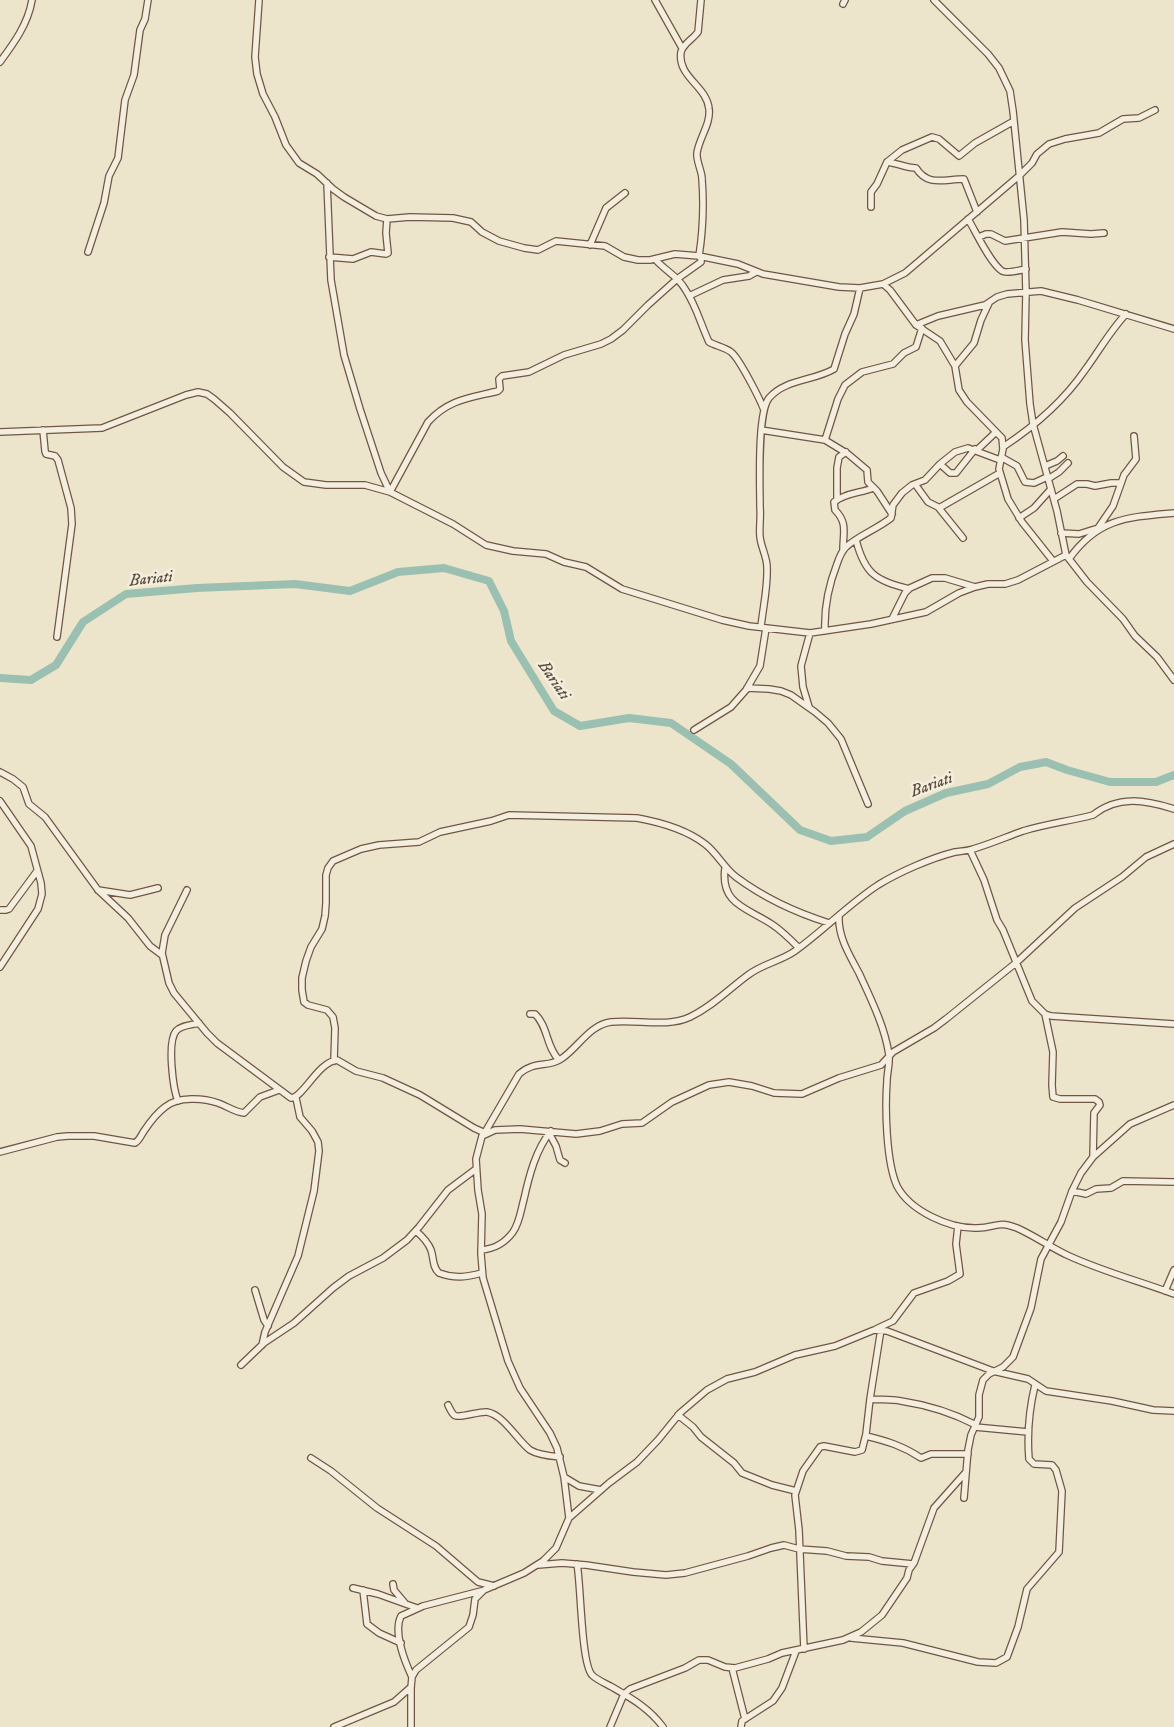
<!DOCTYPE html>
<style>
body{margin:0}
canvas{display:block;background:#ede5cb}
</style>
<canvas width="1174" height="1727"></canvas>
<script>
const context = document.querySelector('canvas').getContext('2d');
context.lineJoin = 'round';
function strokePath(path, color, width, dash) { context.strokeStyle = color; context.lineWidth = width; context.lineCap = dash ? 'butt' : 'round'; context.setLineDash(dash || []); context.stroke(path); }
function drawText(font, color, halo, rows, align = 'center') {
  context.font = font + ' "IM FELL DW Pica",serif'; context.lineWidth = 5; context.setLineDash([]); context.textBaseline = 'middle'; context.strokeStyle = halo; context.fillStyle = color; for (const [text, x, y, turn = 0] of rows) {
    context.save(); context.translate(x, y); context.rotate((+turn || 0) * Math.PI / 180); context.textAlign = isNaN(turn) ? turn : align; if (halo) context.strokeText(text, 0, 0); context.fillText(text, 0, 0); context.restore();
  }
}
strokePath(new Path2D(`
 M0,678L31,680L56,665L83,622L126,594L197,588L295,584L350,591L398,572L444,568L489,581L504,611L511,641L554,711L580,726L629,718L671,723L731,764L800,830L831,841L867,837L905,811L946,793L988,784L1020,767L1041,763L1046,762L1067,770L1110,782H1156L1174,775`), '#9ac0b1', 8);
const minor = new Path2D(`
 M259,0L255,57L257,74L263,94L275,117L286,145L299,163L317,174L333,189L344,197L376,216L387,219L410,217L453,218L471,222L482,232L499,241L524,248L538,250L556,241L605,246L624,257L638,260H650L675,254L699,256L738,264L763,274L839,287L860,288L883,284L905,273L918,262L1020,175L1032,163L1037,154L1049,144L1065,139L1099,133L1123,119L1139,118L1155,110
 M655,0L682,48
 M934,0L988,54L999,68L1010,91L1013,111L1024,220L1026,292L1025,340L1030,404L1033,424L1057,511L1066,555L1087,582L1123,619L1135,636L1157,657L1174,680
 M843,4L845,0
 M0,62C14,43 28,24 32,0
 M887,162C897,163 906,168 916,168C928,187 944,179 964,179L977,212
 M327,183L331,280L344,355L360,409L381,473L390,492L453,524L486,545L513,551L546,554L564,562L586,567L622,589L722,620L749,626L810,633L871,624L926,612L959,593L975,587L988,584H1005L1018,580L1066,555
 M871,207V192L877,184L887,162L902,150L932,137L939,139L959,156L975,143L1014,121
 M968,219C976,232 990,263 1002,271C1007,274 1020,270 1026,269
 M979,237L986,234H991L1005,241L1062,232L1091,234L1104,233
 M590,245L606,208L625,193
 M88,252L104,203L109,176L118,158L125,100L134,75L140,30L145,19L148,0
 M329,257L353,259L371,252L386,254L388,253L386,233L387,219
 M655,259C664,270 678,276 685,289C696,305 701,325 709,342C716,346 724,347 731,352C739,358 760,399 764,410
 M883,284L890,290L916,325L940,341L955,366L959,390L967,402L1002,438L1003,449L999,469L1008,499L1022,522L1053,561
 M689,296L723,280L749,276L756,272
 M916,325L938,316L985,305L997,297L1007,294L1041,291L1078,300L1174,329
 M955,366L974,343L981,320L989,303
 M43,430L45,451L46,454L55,456L58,460L71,508L72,524L57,637
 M761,430L825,440L848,454L867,470L868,482L877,491L892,514
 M0,432L102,428L186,395L198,392L207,394L214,399L230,413L283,467L304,482L326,485H365L390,492L428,422C449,399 470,398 498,391L500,389L499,379L502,376L529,372L564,355L601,344L611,339L623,330L648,305L677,279L701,262V258L699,256C703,230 704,205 702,179C702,171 696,161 697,153C699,138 711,124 709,109C707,86 677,77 681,52C683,44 693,39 698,32L701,0
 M825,440L838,399L845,385L862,372L893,364L904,353L916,347L922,328
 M1003,447C1035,426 1063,402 1085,370C1099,351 1110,331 1126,314
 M977,450L996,432
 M1001,457L1017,466L1025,482L1034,483L1047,477
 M940,464L950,473H956L975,449
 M1045,466L1057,461L1063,456
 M1048,479L1059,472L1068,463
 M915,484L928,502L938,507L963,538
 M1054,499L1077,484H1087L1095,486L1111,483H1120
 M837,500V468L839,457L846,452
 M939,508L1000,473
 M1019,518L1034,508L1051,489
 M1098,528L1113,506L1124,475L1136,459L1134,436
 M1061,533L1079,534L1095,529
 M856,540C865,575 876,580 909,589
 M843,550C843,533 848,523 835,510L834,502C845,493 861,493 873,488
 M1069,559C1098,518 1128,517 1174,513
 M892,619L905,593L910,588L932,578H945L975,587
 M761,627C763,607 768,587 767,567C767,557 761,547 760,537C759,528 761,517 760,507C760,485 757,413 769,398C785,379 814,381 834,369L845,334L854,314L860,288
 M825,631C824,607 828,587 837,564C839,558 841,552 846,547C858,536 877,529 891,518L893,505L902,493L912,485L925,480L940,464L955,452L968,448L1000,460
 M747,688L769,689L781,691L791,695L815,712L828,723L841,739L868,804
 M809,707L803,687L801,666L810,633
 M694,730L731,707L746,690L760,666L766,628
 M0,772L13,779L23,787L29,804L45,817L98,890L128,918L150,946L162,955
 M0,801L31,846L41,883L42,894L38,909L0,967
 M970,850L984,880L997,920L1003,930L1032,1001L1045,1014L1051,1016L1174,1024
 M725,868C720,905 748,908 773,925C782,931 791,940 799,948
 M98,890L130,895L158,888
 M187,890L165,935L162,953L169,983L174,993L207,1033L217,1043L291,1098C303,1098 318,1062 337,1060L356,1071L383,1078L420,1095L474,1128L485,1133
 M0,910H6L9,909L37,871
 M839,917C838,937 850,956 859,973C871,999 885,1027 889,1055C890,1063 887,1073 887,1081C885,1107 886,1162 897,1186C910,1211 950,1229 977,1228C996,1228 997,1220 1017,1228C1035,1236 1050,1247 1067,1255C1101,1271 1139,1281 1174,1294
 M530,1014H535C548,1026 546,1047 559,1060
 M1045,1014L1053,1052L1052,1085L1053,1097L1060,1099H1095L1099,1102L1100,1105L1094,1113L1093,1157
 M334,1061L335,1028L333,1017L327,1010L308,1005L304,1002L302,990V978L306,961L311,947L322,929L325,916L326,903V875L328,868L333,861L361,849L379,845L419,842L440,832L491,821L509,815L637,818C659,822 687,830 705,844C717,853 724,868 736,877C763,897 797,913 829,923
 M178,1101C173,1089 167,1042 176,1031C181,1025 192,1025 199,1023
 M549,1133L556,1146L560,1160L565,1163
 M484,1134L519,1074C535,1060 548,1068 561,1059C578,1048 589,1025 611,1022C637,1019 666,1028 690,1017C713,1006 729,989 748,975C762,964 781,961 795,951C824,930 849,904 878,885C899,872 931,858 955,852C961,851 967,851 973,849C990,844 1006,837 1023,831C1046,824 1070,821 1093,815C1118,795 1145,800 1174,809
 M0,1152L57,1137L68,1136H94L135,1143C140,1140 141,1135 144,1131C150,1122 157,1113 165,1107C178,1096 204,1098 218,1103C227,1106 234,1112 244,1113L260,1097L279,1090
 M1072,1191L1086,1194L1096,1189L1111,1188L1123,1181L1174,1182
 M416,1231C423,1237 428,1242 431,1250C434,1258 432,1267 439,1273C455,1279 467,1277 482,1273
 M481,1250C495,1249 505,1243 513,1232C520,1222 521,1209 524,1199C529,1176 536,1149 551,1131
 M255,1290L264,1320L268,1326
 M1165,1291L1174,1270
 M876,1329L893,1321L914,1293L948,1281L960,1274L956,1244L958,1226
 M262,1345L265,1332L298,1256L314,1191L319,1151L318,1142L312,1131L300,1117L296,1098
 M241,1365L264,1343L294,1323L333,1288L349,1276L383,1258L407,1240L419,1227L448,1190L476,1169
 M870,1399C880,1400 891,1399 901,1401C927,1405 953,1413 976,1425
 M448,1405C449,1407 451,1412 454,1415C458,1419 479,1411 487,1412C504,1415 517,1440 530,1450C538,1455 550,1456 560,1457
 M678,1415L693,1427L701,1437L734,1463L742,1473L772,1485L796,1491
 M975,1427L1028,1432
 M866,1436C887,1441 903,1446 921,1458L931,1454H968
 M311,1458L331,1471L377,1508L436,1546L478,1582L494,1586
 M564,1477L579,1486L601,1490
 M964,1498L968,1450L971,1435L979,1417V1395L983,1380L989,1374L1003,1367L1013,1357L1031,1308L1041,1259L1061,1222L1072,1191L1081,1173L1093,1157L1130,1124L1174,1105
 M569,1518L564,1477L557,1448L550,1433L520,1388L508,1361L483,1278L481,1254L482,1214L478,1190L476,1159L482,1136L495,1130L520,1129L576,1134L600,1131L622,1124L642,1123L672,1102L709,1085L729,1082L752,1086L774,1093L802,1094L839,1078L881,1065L893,1052L934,1028L946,1019L1017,962L1075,908L1122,877L1146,857L1174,844
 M577,1564C581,1584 581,1663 592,1675C597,1680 605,1683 612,1687C631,1698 649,1708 663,1727
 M538,1565L562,1563L586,1565L633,1572L666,1575L685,1573L748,1556L771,1548L784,1545L799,1549L827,1551L846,1556L869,1557L882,1561L913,1564
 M393,1584L394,1590L405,1603
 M353,1588L378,1594L417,1608
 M363,1590L367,1624L379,1633L401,1643
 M851,1638L903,1643L978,1662L996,1663L1007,1657L1018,1627L1027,1589L1059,1552L1062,1491L1056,1470L1052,1465L1034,1464L1029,1459C1027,1434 1029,1410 1035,1385
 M804,1649L799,1530L795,1495L803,1471L820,1447L824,1446L855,1452L862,1450L866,1434L870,1399L881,1329
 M732,1668L745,1719
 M412,1677C405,1662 393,1632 401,1616L423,1606L481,1591
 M334,1727L394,1702L411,1687
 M411,1727V1688L412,1677L416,1670L469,1627L473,1615L475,1599L484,1590L524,1573L543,1561L556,1548L569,1518L609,1483L637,1462L658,1440L680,1413L707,1390L727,1379L755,1372L795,1355L835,1346L874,1330L887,1331L993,1371L1028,1379L1046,1391L1112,1401L1153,1410L1174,1411
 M610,1727L624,1694L630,1689L685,1668L699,1660H708L725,1667L735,1668L768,1659L782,1653L843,1640L861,1632L882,1615L907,1578L909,1570L914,1563L934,1508L966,1472
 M741,1727L742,1721L773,1701L782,1688L796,1651`);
strokePath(minor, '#715644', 8);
strokePath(minor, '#f3eedd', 5.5);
drawText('italic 16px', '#5c4c3e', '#f3eedd', [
 ["Bariati",151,580,-6],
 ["Bariati",553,681,56],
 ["Bariati",932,786,-20]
]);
</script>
